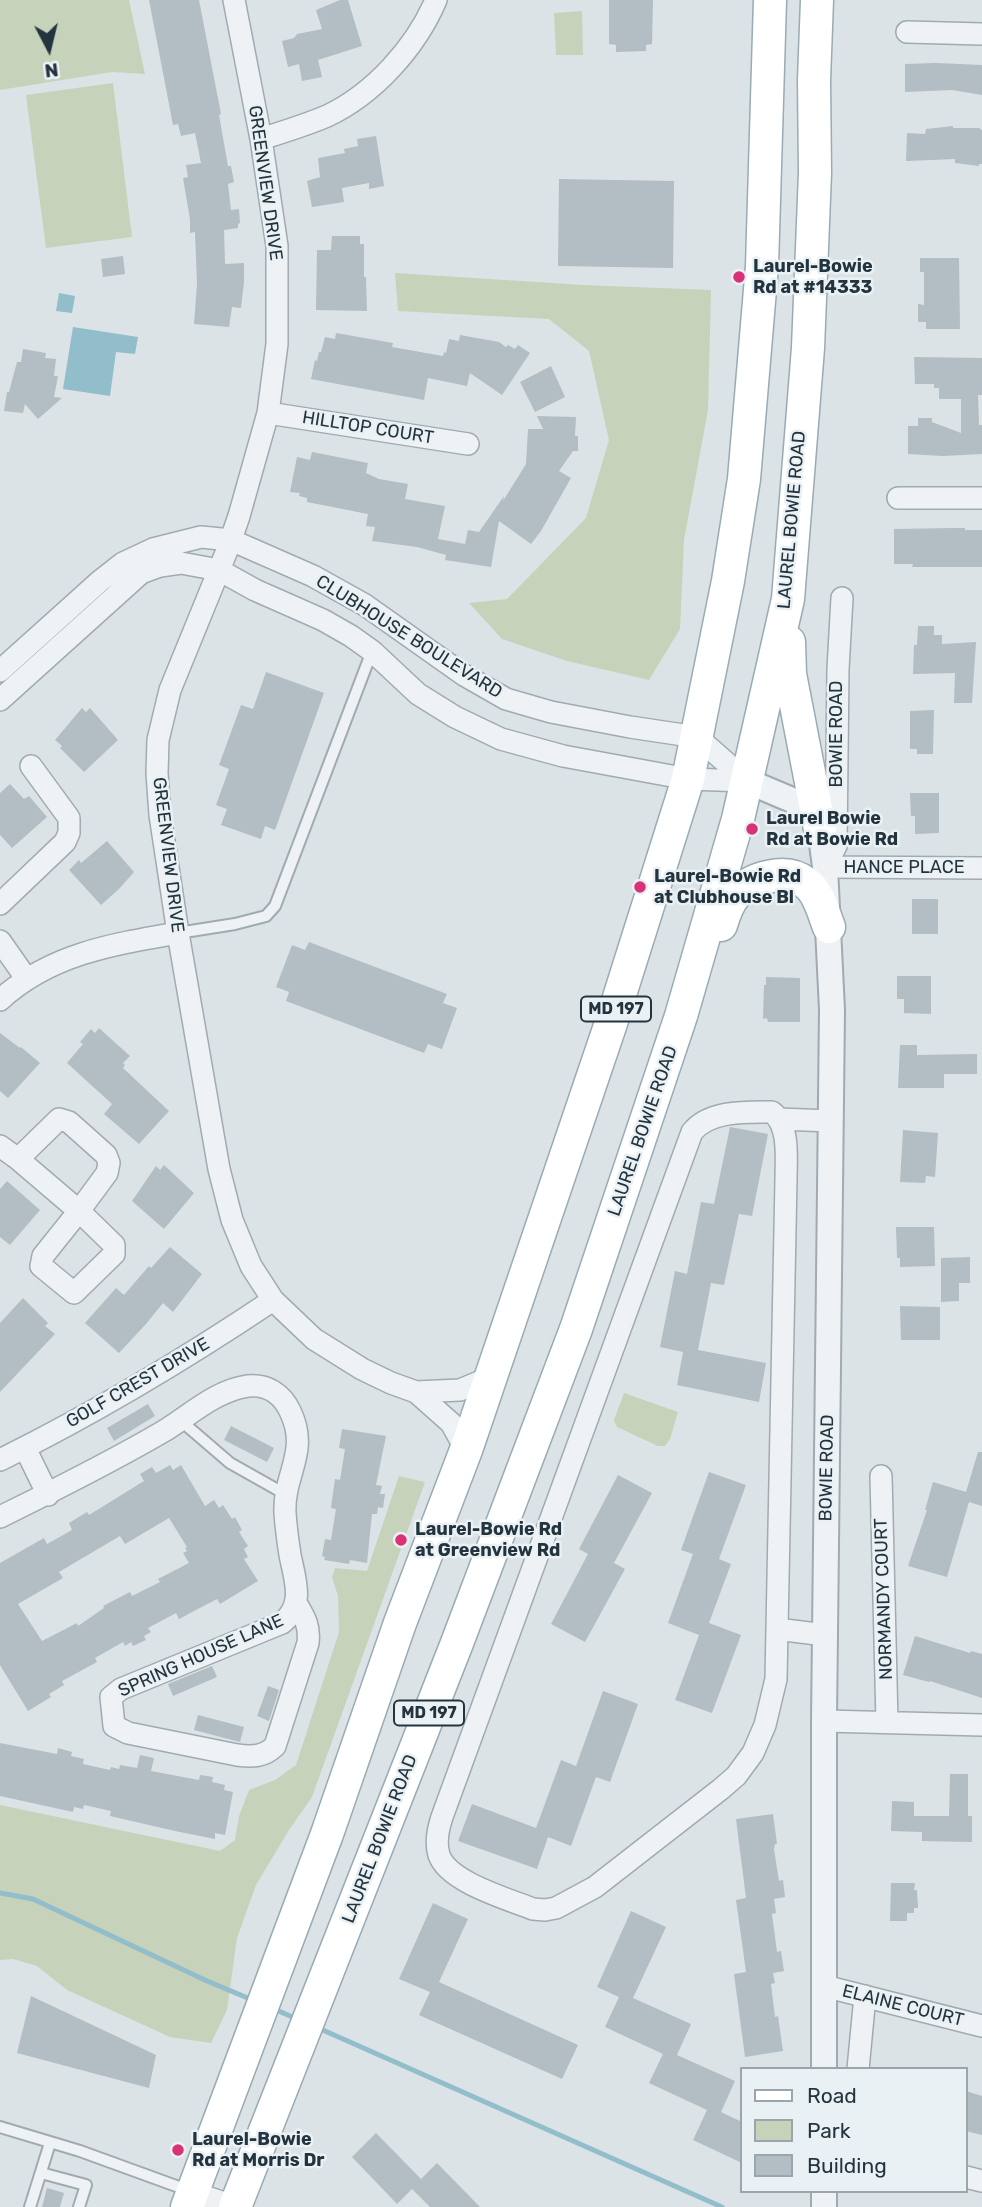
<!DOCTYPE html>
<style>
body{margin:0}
#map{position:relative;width:982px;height:2207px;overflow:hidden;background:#dbe3e7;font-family:Rubik,sans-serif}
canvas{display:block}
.legend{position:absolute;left:740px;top:2067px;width:228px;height:126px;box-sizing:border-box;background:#eaf1f5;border:2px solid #9ba5ac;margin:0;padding:9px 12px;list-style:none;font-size:21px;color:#24343e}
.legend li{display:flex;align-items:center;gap:14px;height:35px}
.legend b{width:35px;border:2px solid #9ba5ac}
.north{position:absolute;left:14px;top:14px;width:70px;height:70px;-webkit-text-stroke:5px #eaf1f5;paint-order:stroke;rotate:173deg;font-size:19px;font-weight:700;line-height:28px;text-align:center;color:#24343e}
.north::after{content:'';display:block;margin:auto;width:24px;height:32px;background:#24343e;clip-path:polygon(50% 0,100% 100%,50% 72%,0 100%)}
</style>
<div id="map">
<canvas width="982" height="2207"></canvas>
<ul class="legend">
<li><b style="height:9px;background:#fff"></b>Road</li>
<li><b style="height:19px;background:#c7d2bb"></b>Park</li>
<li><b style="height:19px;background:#b2bdc4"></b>Building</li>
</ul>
<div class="north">N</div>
</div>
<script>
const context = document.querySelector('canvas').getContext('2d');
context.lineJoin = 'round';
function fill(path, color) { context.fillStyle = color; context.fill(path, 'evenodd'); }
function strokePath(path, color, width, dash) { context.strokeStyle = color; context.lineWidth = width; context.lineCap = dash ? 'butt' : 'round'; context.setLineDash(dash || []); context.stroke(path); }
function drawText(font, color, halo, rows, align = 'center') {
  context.font = font + ' Rubik,sans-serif'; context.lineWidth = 5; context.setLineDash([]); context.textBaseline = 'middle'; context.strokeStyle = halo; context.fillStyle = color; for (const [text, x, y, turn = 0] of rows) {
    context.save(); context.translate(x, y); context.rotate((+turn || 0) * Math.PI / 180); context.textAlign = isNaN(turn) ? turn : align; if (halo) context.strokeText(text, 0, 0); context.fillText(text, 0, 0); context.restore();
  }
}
fill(new Path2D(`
 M0,0H129L145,74L112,72L0,90Z
 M582,11L583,55H556L554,13Z
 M113,83L132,237L46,248L26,95Z
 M395,273L583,285L711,290L708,410L684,540L680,629L649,680L567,661L502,639L469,603L507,599L586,518L609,440L589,351L549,319L398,311Z
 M624,1393L678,1412L670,1439L665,1446H658L617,1427L614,1420Z
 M399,1476L425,1482L312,1797L289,1830L256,1885L237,1938L227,2010L211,2043L170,2037L67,1990L37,1966L13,1959L0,1960V1805L220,1851L235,1840L239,1816L249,1790L275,1780L296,1765L339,1632L338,1596L332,1577L335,1568L367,1571Z`), '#c7d2bb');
fill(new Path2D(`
 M59,293L75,296L72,313L56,311Z
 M73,327L138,337L135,354L116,352L110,396L63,389Z`), '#92bdcb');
strokePath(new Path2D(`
 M0,1893L33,1899L207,1981L255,2001
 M274,2009L297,2019
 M316,2027L722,2207`), '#92bdcb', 5);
fill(new Path2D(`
 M149,0H199L221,114L219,115L228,166H231L234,182L228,184L231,210L239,209L240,223L238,224V228L224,230L225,264L244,263V282L241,308L232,307L229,327L194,324L197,283L195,232L190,233V219L183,178L188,177L186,165L201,163L195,133L181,136L178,124L173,125Z
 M340,0H348L362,46L318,60L322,77L302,81L299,64L288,67L282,41L294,38L297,34L322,29L316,10Z
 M609,0H653L652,44L646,45V51L616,52V45L609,44Z
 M936,63L982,65V95L952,90L905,92V64Z
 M953,126V128H979L982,130V164H979V166L955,163V159L906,161L907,133L925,134L926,129Z
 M376,136L384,186L369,189V183L342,188L344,202L312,207L307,181L320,177L318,158L345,153L344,149L358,146L357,139Z
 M559,179L674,181L673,268L558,266Z
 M332,236H360V244H364V277H366L367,311L316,310L317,250H331Z
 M123,256L125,274L103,277L101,259Z
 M920,258H959L960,329H926V322H918V304L924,305V272H920Z
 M336,333L393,343L392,347L443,356L444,352L446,353L449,339L459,341L460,335L499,342L506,347L508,345L515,349L518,345L530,353L502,395L470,373L467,386L428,378L424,400L311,379L315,360L317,361L319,352H321L325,337L335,339Z
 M23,349L46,353L45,358L56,359L54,376H58L54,397L62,398L38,419L25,404L23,413L4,411L7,392H9L17,362H21Z
 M914,357L982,358V395H978L979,425H982V454L943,456L908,454V426H918V418H932V422L961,433V399H939V388H934V384H915Z
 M551,366L565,397L535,412L520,382Z
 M537,416L576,417L575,436H578V451H573L559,471L571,478L541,531L531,544L499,521L491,567L445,560L446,555L417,547L372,541L375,527L366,526L368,514L307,502V498L299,496L300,493L290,492L297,457L310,460L312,452L368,463L366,473L379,479L408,484L405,499L445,506L438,539L465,544L468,530L479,532L504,496L503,501L526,464L528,429H543Z
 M953,528H965V530H982V567H912L913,564H894V529Z
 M918,626H934V635H942V644L976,642L972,703H954L955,673L913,674L914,645H917Z
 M266,672L324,693L275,830L265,826L261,839L221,825L227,809L216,805L229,769L219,765L241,705L253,709Z
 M82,708L86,712L90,708L118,740L84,772L60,748L62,746L55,740Z
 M934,710L933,754H917V749H910V711Z
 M10,784L24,799L29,796L47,817L12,848L0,835V793Z
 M910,793H939V833L915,834V816H911Z
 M107,841L134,872L119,889L101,905L69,870L79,860L81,863Z
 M912,899H938V934H912Z
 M309,942L447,994L443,1003L457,1008L442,1049L428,1044L424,1053L286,1001L289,992L276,987L292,945L305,950Z
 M897,976H931V1014L904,1013V999H897Z
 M766,977L800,978V1022H768L767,1018L763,1019L764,985H766Z
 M99,1028L130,1056L123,1063L125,1065L123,1068L169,1111L139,1144L104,1114L112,1104L67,1063L83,1044L80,1042L91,1029L95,1033Z
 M0,1033L20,1048L21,1047L40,1063L8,1098L0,1091Z
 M900,1045H917V1055L977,1054V1074H944V1088H898Z
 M730,1127L768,1134L752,1216L739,1214L724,1285L711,1283L698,1350L766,1363L759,1402L677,1385L683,1352L660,1347L675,1271L687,1274L701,1202L714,1204Z
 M903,1130L938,1133L935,1177L926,1176L925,1183L900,1182Z
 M164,1165L194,1193L164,1229L132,1201L156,1166L160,1170Z
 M7,1181L40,1210L10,1245L0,1237V1189Z
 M896,1227H934L935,1266L900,1267V1258H897Z
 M170,1247L202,1274L173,1312L163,1303L146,1324L119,1353L85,1323L116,1288L124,1295L149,1266L151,1268Z
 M970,1257V1283H959V1301L941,1302V1258Z
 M23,1298L48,1323L45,1326L55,1334L0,1392V1323Z
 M900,1306L940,1307V1340H901Z
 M148,1404L155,1416L114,1441L107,1428Z
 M231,1426L274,1448L267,1462L224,1440Z
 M342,1429L386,1436L376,1485L382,1486L380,1494H385L383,1508L378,1507L377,1514H372L367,1563L350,1560L349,1564L324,1560L325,1557L322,1556L325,1539L331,1540L336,1509L331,1508L332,1500L335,1479L340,1480L345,1449L339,1448Z
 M978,1452H982V1506L969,1502L947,1577L908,1566L927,1510H925L933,1482L966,1492Z
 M170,1465L173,1470L181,1465L205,1506L214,1500L219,1508L223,1505L232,1519L235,1517L242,1530L239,1532L248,1546L244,1549L248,1557L244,1559L258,1581L220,1604L217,1599L179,1619L176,1613L148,1628L151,1632L144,1636L146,1640L133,1646L131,1642L125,1646L123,1642L95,1658L97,1662L62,1681L64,1685L49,1694L51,1697L28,1711L0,1665V1563L44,1538L47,1544L72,1530L69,1523L87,1512L89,1515L144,1481L140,1474L152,1467L156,1473ZM169,1518L187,1547L185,1548L187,1551L183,1553L189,1563L158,1579L160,1582L132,1596L130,1592L103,1606L104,1608L78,1626L77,1623L42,1641L18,1604L63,1578L59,1572L120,1536L125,1544Z
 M709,1472L746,1485L719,1559L731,1564L709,1623L741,1635L712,1713L675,1700L699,1635L668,1623L693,1554L681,1550Z
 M618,1475L652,1493L614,1563L625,1569L585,1642L551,1624L588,1554L579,1549Z
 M915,1636L970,1653L971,1651L982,1654V1698L930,1681L929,1682L903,1675Z
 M212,1666L217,1677L173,1696L168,1684Z
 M268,1686L279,1690L269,1721L257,1716Z
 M603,1691L638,1704L610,1782L596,1777L571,1846L548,1837L537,1869L458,1841L472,1804L536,1828L561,1760L576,1766Z
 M198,1715L244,1727L240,1742L194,1730Z
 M0,1743L57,1754L58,1748L72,1752L71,1756L84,1759L83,1764L110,1770L111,1767L119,1769L120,1765L137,1768L140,1755L154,1758L151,1771L199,1780L200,1775L213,1777L212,1782L225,1785L224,1790L233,1792L225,1835L215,1833V1839L175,1831L110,1816L111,1811L84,1805L83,1809L74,1807L73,1812L0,1796Z
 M950,1774H968V1816H972V1842L922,1841V1832L891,1831L892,1801L914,1802V1816H949Z
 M773,1814L777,1844H775L774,1849L779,1881L783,1880L785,1897L774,1899L776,1913L772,1914L777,1952L781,1951L784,1971L773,1973L775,1983L771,1984L775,2017L778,2016L783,2051L745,2057L734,1974L746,1972L736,1900L746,1898L736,1819Z
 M891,1883H915L914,1890H917L918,1908H914V1913H907V1921H890Z
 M433,1903L468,1919L439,1982L578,2045L562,2079L419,2015L430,1992L399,1979Z
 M631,1911L666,1927L633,1998L691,2024L677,2055L735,2081L721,2112L742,2122V2163L693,2140L707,2110L649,2083L663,2054L605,2027L619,1997L597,1987Z
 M31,1996L156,2055L149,2088L17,2053Z
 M966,2091L982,2096V2135L966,2131Z
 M376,2133L421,2179L437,2163L480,2207H430L412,2189L397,2204L352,2157Z
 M47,2188L64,2193L60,2207H42Z`), '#b2bdc4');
const service = new Path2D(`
 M178,933L235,924L266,916L275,906L372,651
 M180,1420L230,1463L285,1494
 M0,2127L80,2151L190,2191
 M41,2173L86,2185L79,2207
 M30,2207L50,2143`);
const minor = new Path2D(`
 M234,0L261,139L277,246V344L268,413L239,516L228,548L170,690L158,740L157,773L160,815L178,933L219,1169L232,1220L251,1266L273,1300L314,1339L362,1369L391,1383L416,1392L451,1423L466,1450
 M907,32L982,34
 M261,139C283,132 306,125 327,116C374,94 416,47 436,0
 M268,413L468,444
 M898,498H982
 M842,598L838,669L836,846L825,867L982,868
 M0,671L100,581L123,563L153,549L201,537L231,540L313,576L365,605L464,675L506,699L551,712L630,727L697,737L747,781
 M0,700L141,573L160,566L181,563L219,570L255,590L323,620L351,636L372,651L418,694L455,717L501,739L563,756L688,779L747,781
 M0,904L65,842L69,833V818L31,766
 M0,941L26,978
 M0,1000C50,954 113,944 178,933
 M772,1112C790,1126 786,1159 786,1179L776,1679L765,1725L753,1753L736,1776L721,1789L595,1887L556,1908L545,1910L533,1909C508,1899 448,1882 439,1855C435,1842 438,1829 442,1817L692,1132C710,1110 746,1112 772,1112Z
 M779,1119L831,1121
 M0,1146L18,1159L79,1211L107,1173L109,1163L106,1155L69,1122L59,1119L18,1159
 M79,1211L114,1245V1254L74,1293L41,1266L43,1256Z
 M416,1392L460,1390L491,1377
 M25,1448L48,1495
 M0,1460C95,1413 185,1359 273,1300
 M881,1476L887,1722
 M0,1517C55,1490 111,1462 164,1431C190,1415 217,1390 248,1386C267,1384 282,1394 290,1411C310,1452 283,1474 285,1513C286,1528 288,1542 290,1555C295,1580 305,1605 282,1623L121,1689L111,1697L114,1726L128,1733L237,1755C252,1757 264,1757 275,1746L308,1643C310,1626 305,1618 296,1603
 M777,1629L825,1635
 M824,1721L982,1725
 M824,1986L982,2026
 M858,2069L865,1996
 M966,2177L982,2181
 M192,2192L236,2207`);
const tertiary = new Path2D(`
 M747,781L792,800L810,814L820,829L825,867L832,1010L824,1721V2069
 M824,2191V2207`);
const primary = new Path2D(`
 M789,642L790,674L820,829
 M721,925C724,915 728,903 735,895C751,878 786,867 806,883C819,892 823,912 829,927
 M187,2207L327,1834L400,1623L466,1450L611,1023L688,779L728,581L744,479L762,266L770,0
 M235,2207L457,1643L576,1329L681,1016L738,819L788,599L808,348L815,173L814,80L817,0`);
strokePath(service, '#a0abb1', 14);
strokePath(minor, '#a0abb1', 24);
strokePath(tertiary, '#a0abb1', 28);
strokePath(primary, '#99abb4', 35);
strokePath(service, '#eef2f5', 10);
strokePath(minor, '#eef2f5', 21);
strokePath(tertiary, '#eef2f5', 24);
strokePath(primary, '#fff', 32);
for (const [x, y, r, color] of [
 [739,277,7,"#da3277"],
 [752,829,7,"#da3277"],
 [640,887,7,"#da3277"],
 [401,1540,7,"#da3277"],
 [178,2150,7,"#da3277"]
]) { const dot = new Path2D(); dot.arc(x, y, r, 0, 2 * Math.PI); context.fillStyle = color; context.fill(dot); strokePath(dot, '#eaf1f5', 2.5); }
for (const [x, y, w] of [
 [616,1009,70],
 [429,1713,70]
]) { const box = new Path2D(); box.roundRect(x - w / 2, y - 12.5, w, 25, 5); context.fillStyle = '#eaf1f5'; context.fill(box); strokePath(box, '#24343e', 2); }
drawText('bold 16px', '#24343e', null, [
 ["MD 197",616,1009],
 ["MD 197",429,1713]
]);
drawText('18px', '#24343e', '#eaf1f5', [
 ["GREENVIEW DRIVE",265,183,82],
 ["HILLTOP COURT",368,428,9],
 ["LAUREL BOWIE ROAD",792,520,-85],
 ["CLUBHOUSE BOULEVARD",409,637,32],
 ["BOWIE ROAD",837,734,-90],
 ["GREENVIEW DRIVE",168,855,83],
 ["HANCE PLACE",904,868],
 ["LAUREL BOWIE ROAD",643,1131,-71],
 ["GOLF CREST DRIVE",138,1383,-30],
 ["BOWIE ROAD",827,1468,-89],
 ["NORMANDY COURT",884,1599,-92],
 ["SPRING HOUSE LANE",201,1656,-24],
 ["LAUREL BOWIE ROAD",380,1839,-69],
 ["ELAINE COURT",903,2006,14]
]);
drawText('bold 18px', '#24343e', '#eaf1f5', [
 ["Laurel-Bowie",753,267],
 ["Rd at #14333",753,288],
 ["Laurel Bowie",766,819],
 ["Rd at Bowie Rd",766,840],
 ["Laurel-Bowie Rd",654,877],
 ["at Clubhouse Bl",654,898],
 ["Laurel-Bowie Rd",415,1530],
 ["at Greenview Rd",415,1551],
 ["Laurel-Bowie",192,2140],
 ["Rd at Morris Dr",192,2161]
], 'left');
</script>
